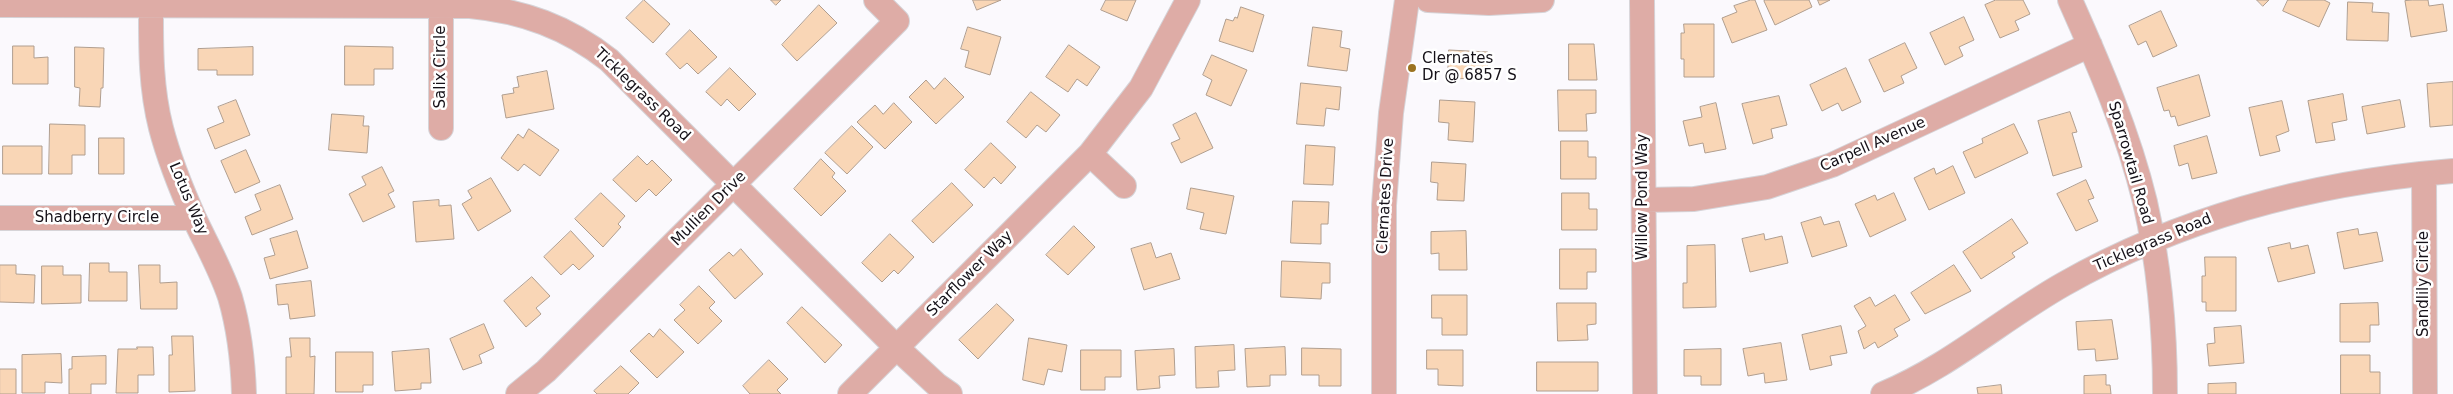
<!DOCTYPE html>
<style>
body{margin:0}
canvas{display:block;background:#fbf9fd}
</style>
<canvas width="2453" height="394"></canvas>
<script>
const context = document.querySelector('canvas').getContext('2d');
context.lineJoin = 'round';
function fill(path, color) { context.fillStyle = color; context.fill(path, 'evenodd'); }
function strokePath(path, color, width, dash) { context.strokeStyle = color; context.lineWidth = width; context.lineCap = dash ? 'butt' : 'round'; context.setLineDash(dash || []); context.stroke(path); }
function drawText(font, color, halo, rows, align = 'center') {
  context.font = font + ' "DejaVu Sans",sans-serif'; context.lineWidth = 5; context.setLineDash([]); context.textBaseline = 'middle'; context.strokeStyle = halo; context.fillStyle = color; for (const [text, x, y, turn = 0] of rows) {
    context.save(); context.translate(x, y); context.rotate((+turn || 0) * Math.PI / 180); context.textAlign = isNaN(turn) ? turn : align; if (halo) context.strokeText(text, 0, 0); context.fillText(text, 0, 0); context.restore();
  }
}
const building = new Path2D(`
 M644,0L670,24L653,43L626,18Z
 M771,0H781L776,5Z
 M973,0H1001L977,10Z
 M1106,0H1136L1127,21L1101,10Z
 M1751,0H1755L1767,30L1732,43L1722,18L1737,12L1734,6Z
 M1766,0H1809L1812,7L1775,25L1764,1Z
 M1818,0H1830L1820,5Z
 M1996,0H2023L2030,14L2015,21L2019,30L2000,38L1985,5Z
 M2257,0H2269L2263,6Z
 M2288,0H2324L2330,3L2319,27L2283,11Z
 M2413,0H2428L2429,6L2443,4L2447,31L2411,37L2405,1Z
 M2348,2L2373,3L2372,12L2389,13L2388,41L2347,40Z
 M819,5L837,23L797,61L782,45Z
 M1241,7L1264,15L1253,52L1219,41L1226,19L1233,21L1235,17L1237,18Z
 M2161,11L2177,46L2153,57L2146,41L2138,45L2129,26Z
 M1964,17L1974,40L1959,47L1963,56L1945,65L1930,33Z
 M1684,24H1714V77H1684V59H1681V33H1684Z
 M968,27L1001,37L990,75L965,67L969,51L961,49Z
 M1313,27L1342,31L1340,47L1350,49L1347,71L1308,66Z
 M690,30L717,57L698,74L687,63L680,69L666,54Z
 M1905,43L1917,68L1901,76L1904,83L1884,92L1869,60Z
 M1569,44H1594L1597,80H1569Z
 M1069,45L1100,67L1087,86L1077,79L1068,92L1046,77Z
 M13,46H34V58L48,57V84H13Z
 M345,46L393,47V69H374V85H345Z
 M75,47L104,48L103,88H101L100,107L79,106L80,88L75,87Z
 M253,47V75H217V70H198V49Z
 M1449,50L1488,52L1487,78L1448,79Z
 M1212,55L1247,70L1231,106L1206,95L1212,80L1203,75Z
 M730,68L756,94L739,111L727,99L721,106L706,92Z
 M1846,68L1861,102L1842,111L1838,103L1822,111L1810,85Z
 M547,71L554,109L506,118L502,95L514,93L513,88L519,87L517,77Z
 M2199,75L2210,116L2178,126L2175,116L2171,117L2169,110L2164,111L2157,88Z
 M945,78L964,97L936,124L909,97L926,80L934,89Z
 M2453,82V125L2430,127L2427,84Z
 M1301,83L1341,87L1339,110L1326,108L1324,126L1297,124Z
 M1558,90H1596V113L1586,114L1587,131H1559Z
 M1031,92L1060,115L1046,132L1037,125L1026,138L1007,122Z
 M2343,94L2347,120L2332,123L2335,140L2316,143L2308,101Z
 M1779,96L1787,125L1771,129L1773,138L1753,144L1742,104Z
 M236,100L250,135L215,149L207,129L224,122L218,107Z
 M1440,100L1475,102L1473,142L1448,140L1449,123L1439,122Z
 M2400,100L2405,127L2367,134L2362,107Z
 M2282,101L2289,131L2276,136L2280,151L2260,156L2249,108Z
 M894,103L912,122L885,149L857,122L875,105L883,114Z
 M1716,103L1726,149L1705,153L1703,143L1689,146L1683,121L1702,117L1700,107Z
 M2070,112L2077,132L2072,133L2082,167L2053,176L2038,121Z
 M1196,113L1213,148L1181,163L1171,143L1180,139L1173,125Z
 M332,114L364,116L363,126H369L367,153L329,150Z
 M50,124L85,125V155H72V174H49Z
 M2014,124L2028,153L1975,178L1963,152L1983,143L1982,139Z
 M852,126L873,147L847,174L825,153Z
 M529,129L559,150L540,176L524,164L518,171L501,158L518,134L523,138Z
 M2207,136L2217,173L2192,179L2188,163L2179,166L2174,146Z
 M99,138H124V174H99Z
 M1561,141H1588V157H1596V179H1561Z
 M991,143L1016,167L1001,184L994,177L984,188L965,170Z
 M1306,145L1335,147L1333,185L1304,184Z
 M3,146H42V174H3Z
 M246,150L260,182L235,193L221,161Z
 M638,156L647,165L652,160L672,180L656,196L649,189L636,202L613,180Z
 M821,159L835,173L832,177L846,191L821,216L794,189Z
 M1432,162L1466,164L1464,201L1437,200L1438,183L1431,182Z
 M1953,166L1965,193L1929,210L1914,178L1934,168L1936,174Z
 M382,167L394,191L388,194L395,207L363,222L349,194L366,185L362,177Z
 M491,178L511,211L478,231L462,204L472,198L468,191Z
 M2086,180L2094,198L2088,200L2098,221L2076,231L2057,194Z
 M952,183L973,205L933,243L912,221Z
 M280,185L293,219L252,235L245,217L261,210L255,195Z
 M1191,188L1234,196L1226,234L1200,229L1204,213L1187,209Z
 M601,193L625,216L618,224L621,227L603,247L575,219Z
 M1562,193H1589V209H1597V230H1562Z
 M1894,193L1906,220L1870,237L1855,204L1875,195L1877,200Z
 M439,200V206L451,205L454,239L416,242L413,202Z
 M1293,201L1329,202L1328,224H1321V244L1291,243Z
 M1821,217L1824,225L1839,221L1847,246L1812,257L1801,223Z
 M2012,219L2028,243L2012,253L2015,257L1981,279L1963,252Z
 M1074,226L1095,247L1068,275L1046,255Z
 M2358,229L2359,235L2377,232L2383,261L2344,269L2337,233Z
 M297,231L308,268L270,279L264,258L275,255L270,239Z
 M571,231L594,256L579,270L573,264L561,275L544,257Z
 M1466,231L1467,270H1439V253L1431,254V232Z
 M890,234L914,257L898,274L894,270L882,282L862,263Z
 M1764,234L1765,240L1782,236L1788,263L1750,272L1742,239Z
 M1151,243L1156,258L1171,253L1180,279L1144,290L1131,249Z
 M2290,243L2291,249L2308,245L2315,273L2278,282L2268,248Z
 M1715,245L1716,307L1683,308V283H1687V246Z
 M741,249L763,274L735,299L709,270L729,252L733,256Z
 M1560,249H1596V272H1587V289H1560Z
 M2205,257H2236V311H2206V302H2202V276H2205Z
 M1282,261L1330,263V283H1322L1321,299L1281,297Z
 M90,263H109V272H127V301H89Z
 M0,265H16V274L35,275L34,303L0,302Z
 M139,265H160V283L177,282V309H141Z
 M1954,265L1971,291L1925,314L1911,293Z
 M42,266H63V275H81V303L42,304Z
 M532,277L550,296L536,308L541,314L526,327L504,301Z
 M311,281L315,316L290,319L288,304L278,305L276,285Z
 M699,286L715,302L709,308L722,321L698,344L674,320L685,310L680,305Z
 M1432,295H1467V335H1442V318H1432Z
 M1895,295L1910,320L1894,329L1898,336L1878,348L1875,342L1864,349L1858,331L1866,326L1854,306L1870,297L1875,306Z
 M1557,303H1596V324L1587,325L1588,340L1558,341Z
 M2378,303L2379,325H2370V342H2340V304Z
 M997,304L1014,320L978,359L959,340Z
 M802,307L842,345L825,363L787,323Z
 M2112,320L2118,359L2096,361L2095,349L2078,350L2076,322Z
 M484,324L494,348L479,355L482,363L463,370L450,339Z
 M1841,326L1847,353L1830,356L1832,365L1810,370L1802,335Z
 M2241,326L2244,363L2209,366L2207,344L2215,343L2214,328Z
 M660,329L684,352L657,378L630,351L649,333L653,337Z
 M172,336H193L195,391L169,392V355H172Z
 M290,338H310V357L315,356L314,394H286V357H291Z
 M1029,338L1067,345L1062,372L1048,369L1044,385L1023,380Z
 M1781,343L1787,380L1765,383L1764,373L1748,376L1743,349Z
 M1234,345L1235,370L1218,371L1219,387L1196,388L1195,347Z
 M137,347H153L154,375H138V393H116L118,349H137Z
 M1285,347L1286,375H1270V386L1247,387L1245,349Z
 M1302,348L1341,349V386H1319V375H1302Z
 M429,349L431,383H421V389L395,391L392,352Z
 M1174,349L1175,375L1159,376L1160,388L1137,390L1135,351Z
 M1721,349V385H1701V376H1684V350Z
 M1081,350H1121V377H1105V390H1081Z
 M1427,350H1463V386L1438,385V369H1427Z
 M336,352H373V385H363V392H336Z
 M61,354L62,383L45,382V393H22V355Z
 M2341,355H2370V372H2380V394H2341Z
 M106,356V384H91V394H69V369H72V357Z
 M769,360L788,379L777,390L781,394H750L743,386Z
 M1537,362H1598V391H1537Z
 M621,366L639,383L628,394H597L594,391Z
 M0,369H16V394H0Z
 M2106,375V385H2110L2111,394H2084V376Z
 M2236,383V394H2208V384Z
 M2001,385L2002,394H1978L1977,388Z`);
fill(building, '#f9d6b6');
strokePath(building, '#b09e8f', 1);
const minor = new Path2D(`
 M151,0C151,44 150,85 161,128C169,159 182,191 195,220C207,245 221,270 230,297C239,328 243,362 244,394
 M1428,0L1489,3L1542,0
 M1642,0L1645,394
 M2070,0C2099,65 2128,132 2145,202C2159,264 2165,331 2165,394
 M0,5L470,6C523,11 567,27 609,60L897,348L937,385L950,394
 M441,128V6
 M1090,154L1124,186
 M2424,174L2425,394
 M1644,200L1694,199L1767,187L1832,165L2090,45
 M0,218H194
 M518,394L546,371L897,21L876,0
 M850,394L1090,154L1141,88L1188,0
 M1384,394V205L1391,113L1407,0
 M1883,394C1949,367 2002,319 2064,284C2184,216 2316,182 2453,171`);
strokePath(minor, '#d6d4d8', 26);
strokePath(minor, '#deaca6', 24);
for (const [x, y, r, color] of [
 [1412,68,5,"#9c7321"]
]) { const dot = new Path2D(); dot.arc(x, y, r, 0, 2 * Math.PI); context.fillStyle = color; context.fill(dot); strokePath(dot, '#fff', 2); }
drawText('15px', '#151118', '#fff', [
 ["Clernates",1422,59],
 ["Dr @ 6857 S",1422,76]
], 'left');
drawText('15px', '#151118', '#fff', [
 ["Salix Circle",441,67,-90],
 ["Ticklegrass Road",642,95,44],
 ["Carpell Avenue",1873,145,-24],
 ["Sparrowtail Road",2130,163,74],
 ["Clernates Drive",1386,196,-87],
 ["Willow Pond Way",1643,197,-90],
 ["Lotus Way",188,199,67],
 ["Mullien Drive",709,209,-45],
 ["Shadberry Circle",97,218],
 ["Ticklegrass Road",2153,243,-23],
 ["Starflower Way",970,274,-45],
 ["Sandlily Circle",2424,284,-90]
]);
</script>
